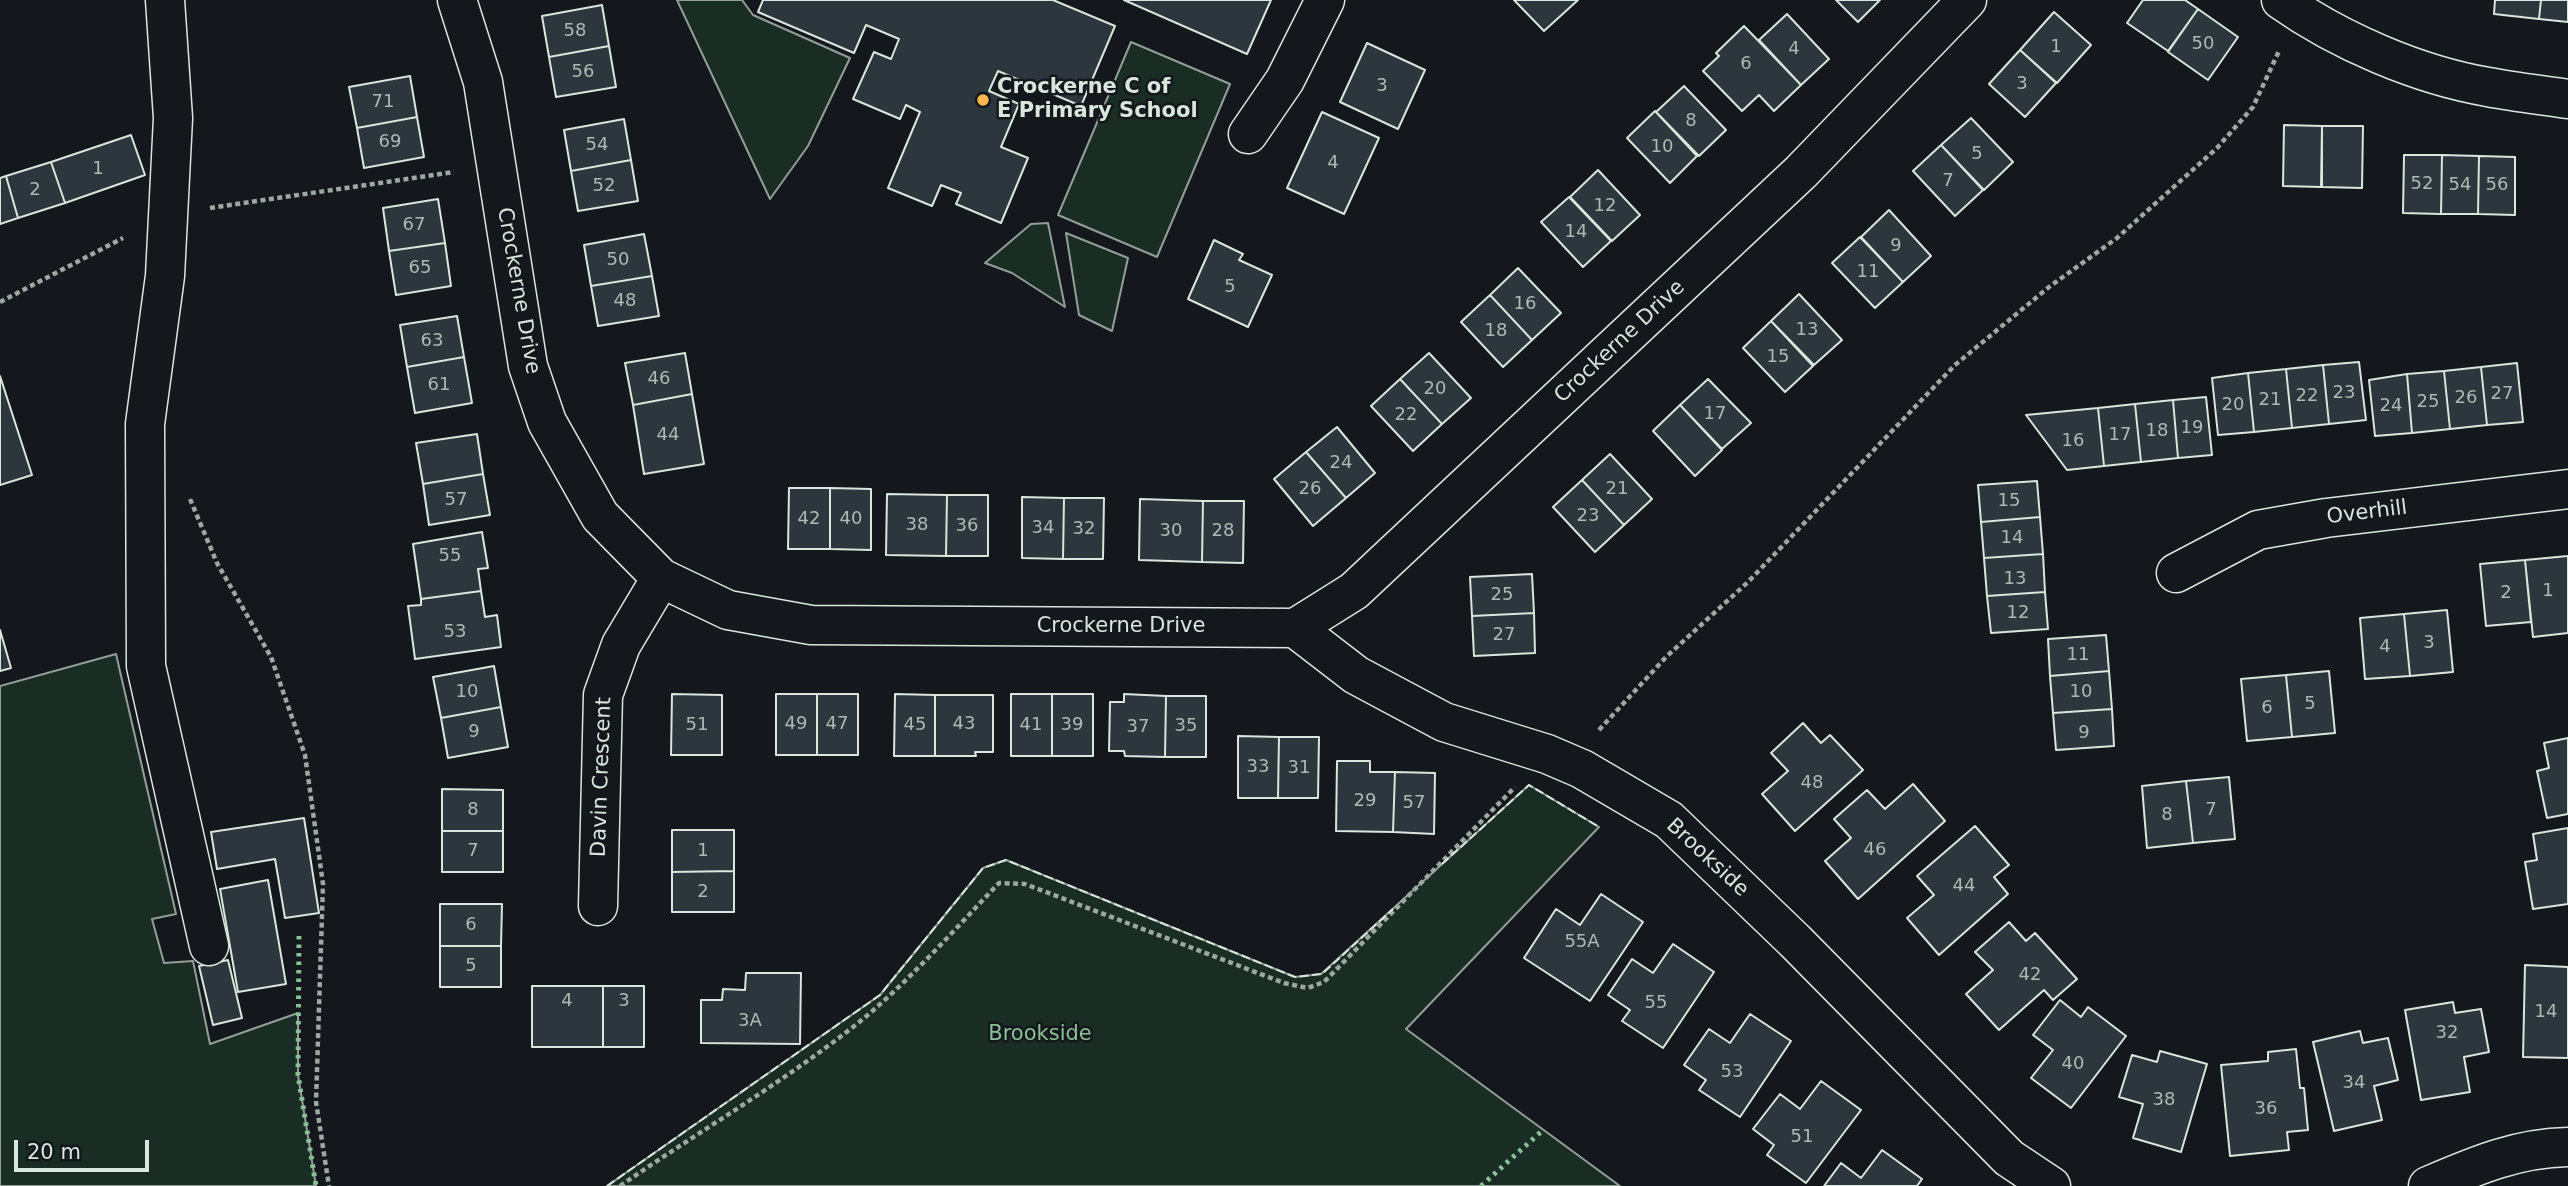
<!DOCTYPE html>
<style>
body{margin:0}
#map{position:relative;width:2568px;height:1186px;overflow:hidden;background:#14181c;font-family:"DejaVu Sans",sans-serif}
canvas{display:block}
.scale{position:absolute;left:14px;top:1140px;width:135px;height:32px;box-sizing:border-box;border:4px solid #d8e6dc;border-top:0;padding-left:9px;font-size:21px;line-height:24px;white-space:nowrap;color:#d8e6dc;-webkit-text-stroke:5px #14181c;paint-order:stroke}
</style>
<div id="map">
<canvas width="2568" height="1186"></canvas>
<div class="scale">20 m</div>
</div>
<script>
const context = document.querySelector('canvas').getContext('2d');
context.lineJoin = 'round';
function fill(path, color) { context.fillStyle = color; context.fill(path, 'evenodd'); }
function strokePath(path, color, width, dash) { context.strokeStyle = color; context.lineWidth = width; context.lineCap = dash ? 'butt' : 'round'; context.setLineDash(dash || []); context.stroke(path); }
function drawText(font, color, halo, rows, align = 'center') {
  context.font = font + ' "DejaVu Sans",sans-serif'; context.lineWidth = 5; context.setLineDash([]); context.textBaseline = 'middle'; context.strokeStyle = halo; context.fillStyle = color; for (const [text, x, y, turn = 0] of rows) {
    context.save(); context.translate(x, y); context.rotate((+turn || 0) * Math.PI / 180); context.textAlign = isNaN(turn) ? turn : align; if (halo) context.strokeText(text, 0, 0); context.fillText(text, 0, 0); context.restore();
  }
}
const green = new Path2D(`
 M677,0H742L753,15L850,58L808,146L770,199Z
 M1131,42L1230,84L1157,257L1058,215Z
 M1048,223L1065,307L1012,273L985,263L1031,224Z
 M1066,233L1128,258L1112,331L1079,315Z
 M116,654L176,914L152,919L164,963L193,961L210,1044L298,1013V1075L316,1186H0V686Z
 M1529,785L1599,827L1406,1029L1620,1186H607L880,995L983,868L1006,860L1295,977L1321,974Z`);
fill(green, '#1a2d24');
strokePath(green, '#939e99', 2);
const building = new Path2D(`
 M763,0H1053L1115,26L1081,106L998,71L989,91L1019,104L1001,147L1028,158L1001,223L956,204L961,193L941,185L932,206L888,188L920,112L906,105L900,119L853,99L874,52L891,59L899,39L866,25L854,53L758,12Z
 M1124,0H1271L1247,54Z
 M1514,0H1578L1544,31Z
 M1836,0H1880L1858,22Z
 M2143,0H2185L2198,9L2168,51L2127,23Z
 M2495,0H2541L2539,19L2494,14Z
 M2541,0H2568V22L2539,19Z
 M602,5L609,46L549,57L542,16Z
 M2198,9L2238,37L2208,80L2168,52Z
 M2054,12L2091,45L2057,83L2020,50Z
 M1787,14L1829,59L1801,85L1759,40Z
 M1744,26L1801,85L1774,111L1759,95L1742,111L1703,71L1719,56L1716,53Z
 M1367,43L1425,70L1398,129L1340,102Z
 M609,46L616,87L556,97L549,57Z
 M2020,50L2056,83L2025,117L1989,84Z
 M410,76L417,117L357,128L349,87Z
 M1684,86L1726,130L1699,156L1656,112Z
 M1655,111L1697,156L1670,183L1627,138Z
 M1322,112L1379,138L1344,214L1287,188Z
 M417,117L424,157L364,168L357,128Z
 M1971,118L2013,162L1984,190L1941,145Z
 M624,119L631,160L571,171L564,130Z
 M2284,125L2322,126L2321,187L2283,186Z
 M2322,126H2363L2362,188L2322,187Z
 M131,135L145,175L65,203L51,162Z
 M1941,145L1983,190L1955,216L1913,171Z
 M2404,155H2442L2441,214L2403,213Z
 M2442,155L2479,156L2478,214H2441Z
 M2479,156L2515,157V215L2478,214Z
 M631,160L638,201L578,211L571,171Z
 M51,162L65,203L18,218L6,176Z
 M1598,170L1640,215L1612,241L1570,197Z
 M6,176L18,218L0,224V178Z
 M1569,197L1611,241L1583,267L1541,222Z
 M438,199L445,243L389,251L383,208Z
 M1889,210L1931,256L1903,282L1861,237Z
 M644,234L652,276L591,286L584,245Z
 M1860,237L1903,282L1875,308L1832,263Z
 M1214,240L1243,254L1239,260L1272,275L1248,327L1188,299Z
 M445,243L451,286L396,295L389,251Z
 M1518,268L1561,313L1532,340L1490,295Z
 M652,276L659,316L598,326L591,286Z
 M1799,294L1842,340L1814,365L1771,321Z
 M1490,295L1532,340L1503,367L1461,322Z
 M457,316L464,357L407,367L400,325Z
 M1771,321L1813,366L1785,392L1743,348Z
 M685,353L692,394L633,405L625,363Z
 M1429,353L1471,398L1442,424L1400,379Z
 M464,357L472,403L415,413L407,367Z
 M2359,362L2366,420L2329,424L2323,365Z
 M2517,363L2523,422L2487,425L2481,367Z
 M2323,365L2329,424L2292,428L2286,369Z
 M2481,367L2487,425L2450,429L2444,371Z
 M2286,369L2292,428L2254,432L2248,373Z
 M2444,371L2450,429L2412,433L2407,374Z
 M2248,373L2254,432L2218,435L2212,378Z
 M2407,374L2412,433L2375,436L2369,380Z
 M0,376L32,475L0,485Z
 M1400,379L1442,424L1413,451L1371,406Z
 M1708,379L1751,423L1722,449L1680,405Z
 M692,394L704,464L644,474L633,405Z
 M2206,397L2212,455L2178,458L2173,400Z
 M2173,400L2178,458L2141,462L2135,404Z
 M2135,404L2141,462L2104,466L2098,408Z
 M1680,405L1722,450L1695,476L1653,431Z
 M2098,408L2104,466L2067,470L2026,415Z
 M1337,427L1375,473L1346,498L1306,452Z
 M477,434L483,474L423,484L416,443Z
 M1306,452L1346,498L1313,526L1274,479Z
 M1610,454L1652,499L1624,525L1582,480Z
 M483,474L490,515L429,525L423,484Z
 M1582,480L1624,525L1595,552L1553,507Z
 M2037,481L2040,517L1981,522L1978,485Z
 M789,488H830V549H788Z
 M830,488L871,489V550L830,549Z
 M887,494L947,495L946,556L886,555Z
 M947,495H988V556H946Z
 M1022,497L1064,498L1063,559L1022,558Z
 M1064,498H1104L1103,559H1063Z
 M1140,499L1203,501L1202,562L1139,560Z
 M1203,501H1244L1243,563L1202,562Z
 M2040,517L2043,554L1984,558L1981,522Z
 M482,532L488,568L478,569L481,591L421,599L413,544Z
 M2043,554L2045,592L1987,596L1984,558Z
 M2568,556V633L2533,637L2525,560Z
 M2525,560L2531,622L2486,626L2480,564Z
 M1532,574L1534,613L1472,616L1470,577Z
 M481,591L485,617L497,615L501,647L415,659L408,606L421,605V599Z
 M2045,592L2048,629L1991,633L1987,596Z
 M2447,610L2453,672L2410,676L2404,614Z
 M1534,613L1535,653L1474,656L1472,616Z
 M2404,614L2410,676L2365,679L2360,618Z
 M0,630L11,668L0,671Z
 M2106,635L2109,671L2050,676L2048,639Z
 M494,666L501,707L441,718L433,677Z
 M2109,671L2112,709L2053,713L2050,676Z
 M2329,671L2335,733L2292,737L2286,675Z
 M2286,675L2292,737L2247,741L2241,679Z
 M672,694L722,695V755H671Z
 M776,694H817V755H776Z
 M817,694H858V755H817Z
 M895,694L935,695V756H894Z
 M1011,694H1052V756H1011Z
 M1052,694H1093V756H1052Z
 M1124,694L1166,696L1165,757L1125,756L1124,751H1109L1110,702H1124Z
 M935,695H993V752H975L976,756H935Z
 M1166,696H1206V757H1165Z
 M501,707L508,747L448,758L441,718Z
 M2112,709L2114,746L2056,750L2053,713Z
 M1803,723L1821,743L1830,735L1863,770L1795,831L1762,794L1788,771L1771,753Z
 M1238,736L1279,737L1278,798H1238Z
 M1279,737H1319L1318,798H1278Z
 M2568,738V814L2547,818L2537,771L2549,768L2544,743Z
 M1337,761H1370V772H1395L1393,832L1336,831Z
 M1395,772L1435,773L1434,834L1393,832Z
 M2229,777L2235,839L2193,843L2186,781Z
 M2186,781L2193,843L2147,848L2142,786Z
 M1913,784L1945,821L1858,899L1825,861L1851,838L1834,819L1867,790L1885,809Z
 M442,789L503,790V831H442Z
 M304,818L319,913L285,918L275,859L217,869L211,832Z
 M1975,826L2009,865L1994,877L2008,894L1939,955L1907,918L1934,895L1917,876Z
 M2568,828V904L2533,909L2525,862L2537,860L2533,834Z
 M672,830H734V871L672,872Z
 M442,831H503V872H442Z
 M734,871V912H672V872Z
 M268,880L286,984L238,992L220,889Z
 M1601,894L1643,922L1590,1001L1524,958L1556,909L1580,925Z
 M440,904H502L501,946H440Z
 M2009,922L2026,941L2035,933L2077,979L2053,1000L2044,990L1999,1030L1966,994L1993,970L1975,952Z
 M1673,944L1714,972L1663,1048L1622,1021L1630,1010L1608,995L1632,959L1653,973Z
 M440,946H501V987H440Z
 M228,960L242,1018L213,1025L199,966Z
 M2525,965L2568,967V1058L2523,1057Z
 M746,973H801L800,1044L701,1043V1000H722L723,989L745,990Z
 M532,986H603V1047H532Z
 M603,986H644V1047H603Z
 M2060,1000L2081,1017L2088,1007L2126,1036L2071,1108L2031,1078L2053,1050L2033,1035Z
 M2453,1002L2455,1013L2481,1009L2489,1052L2464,1057L2470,1092L2421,1100L2405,1010Z
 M1750,1014L1791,1041L1740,1117L1699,1090L1706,1080L1684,1065L1709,1029L1730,1043Z
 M2360,1031L2363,1043L2388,1038L2398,1080L2374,1086L2382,1120L2334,1131L2313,1042Z
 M2296,1049L2300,1088H2304L2308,1130L2287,1132L2289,1150L2230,1156L2221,1065L2268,1061V1052Z
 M2160,1051L2207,1064L2181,1152L2133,1138L2143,1104L2119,1097L2132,1055L2157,1062Z
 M1821,1081L1861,1110L1806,1183L1767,1155L1774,1145L1753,1129L1780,1094L1800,1109Z
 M1882,1150L1922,1179L1917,1186H1824L1841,1163L1861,1178Z`);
fill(building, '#2c363c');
strokePath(building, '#d8e6dc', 2);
const minor = new Path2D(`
 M165,0L173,118L165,276L145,424L146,666L209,946
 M457,0L483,82L528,366L547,422L600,516L661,578L728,610L811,625L1295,628L1354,591L1801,172L1967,0
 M2281,0C2339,41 2418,75 2488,87C2514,92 2541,95 2568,99
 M1248,134L1285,80L1325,0
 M2176,573L2258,530L2326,518L2568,489
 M1295,628L1356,675L1444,722L1547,754L1582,769L1669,820L1795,941L2009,1158L2051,1186
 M598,906L603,695L621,645L661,578
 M2428,1186C2475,1166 2516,1148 2568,1147`);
strokePath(minor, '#d8e6dc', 41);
strokePath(new Path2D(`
 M210,208L454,172
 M0,302L123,238
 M190,499L217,563L271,657L305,755L323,884L316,1102L329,1186
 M1599,730L1666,657L1748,582L1955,365L2049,287L2117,238L2217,148L2253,107L2279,51
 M620,1186C701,1130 786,1081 863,1019C912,978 955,929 999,883L1025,884L1284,983L1308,988L1324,982L1515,787`), '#9da8a2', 4.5, [5, 3.5]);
strokePath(minor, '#14181c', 38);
strokePath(new Path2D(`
 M299,936L298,1075L316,1186
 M1481,1186L1543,1130`), '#8ac095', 5, [3.5, 5]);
strokePath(new Path2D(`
 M1442,864L1529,785L1599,827
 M607,1186L880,995L983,868L1006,860L1295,977L1322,974L1393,909`), '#d8e6dc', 2, [9, 3.5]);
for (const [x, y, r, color] of [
 [983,100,7,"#ffb74d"]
]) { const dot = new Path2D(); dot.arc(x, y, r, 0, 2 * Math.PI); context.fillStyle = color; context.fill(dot); strokePath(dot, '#14181c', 2.5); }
drawText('18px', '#adbab4', null, [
 ["58",575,31],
 ["50",2203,44],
 ["1",2056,47],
 ["4",1794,49],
 ["6",1746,64],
 ["56",583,72],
 ["3",2022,84],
 ["3",1382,86],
 ["71",383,102],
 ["8",1691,121],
 ["69",390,142],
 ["54",597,145],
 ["10",1662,147],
 ["5",1977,154],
 ["4",1333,163],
 ["1",98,169],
 ["7",1948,181],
 ["52",2422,184],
 ["54",2460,185],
 ["56",2497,185],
 ["52",604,186],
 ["2",35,190],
 ["12",1605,206],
 ["67",414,225],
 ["14",1576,232],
 ["9",1896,246],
 ["50",618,260],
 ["65",420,268],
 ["11",1868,272],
 ["5",1230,287],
 ["48",625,301],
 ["16",1525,304],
 ["13",1807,330],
 ["18",1496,331],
 ["63",432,341],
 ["15",1778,357],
 ["46",659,379],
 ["61",439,385],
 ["20",1435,389],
 ["23",2344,393],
 ["27",2502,394],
 ["22",2307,396],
 ["26",2466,398],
 ["21",2270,400],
 ["25",2428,402],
 ["20",2233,405],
 ["24",2391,406],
 ["17",1715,414],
 ["22",1406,415],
 ["19",2192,428],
 ["18",2157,431],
 ["44",668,435],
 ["17",2120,435],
 ["16",2073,441],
 ["24",1341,463],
 ["26",1310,489],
 ["21",1617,489],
 ["57",456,500],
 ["15",2009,501],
 ["23",1588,516],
 ["42",809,519],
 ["40",851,519],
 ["38",917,525],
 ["36",967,526],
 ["34",1043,528],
 ["32",1084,529],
 ["30",1171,531],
 ["28",1223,531],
 ["14",2012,538],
 ["55",450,556],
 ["13",2015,579],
 ["1",2548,591],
 ["2",2506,593],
 ["25",1502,595],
 ["12",2018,613],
 ["53",455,632],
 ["27",1504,635],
 ["3",2429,643],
 ["4",2385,647],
 ["11",2078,655],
 ["10",467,692],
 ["10",2081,692],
 ["5",2310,704],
 ["6",2267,708],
 ["49",796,724],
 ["47",837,724],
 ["43",964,724],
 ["51",697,725],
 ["45",915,725],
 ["41",1031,725],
 ["39",1072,725],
 ["35",1186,726],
 ["37",1138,727],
 ["9",474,732],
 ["9",2084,733],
 ["33",1258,767],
 ["31",1299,768],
 ["48",1812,783],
 ["29",1365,801],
 ["57",1414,803],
 ["8",473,810],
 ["7",2211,810],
 ["8",2167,815],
 ["46",1875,850],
 ["7",473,851],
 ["1",703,851],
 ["44",1964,886],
 ["2",703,892],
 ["6",471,925],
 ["55A",1582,942],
 ["5",471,966],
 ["42",2030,975],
 ["4",567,1001],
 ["3",624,1001],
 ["55",1656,1003],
 ["14",2546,1012],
 ["3A",750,1021],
 ["32",2447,1033],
 ["40",2073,1064],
 ["53",1732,1072],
 ["34",2354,1083],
 ["38",2164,1100],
 ["36",2266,1109],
 ["51",1802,1137]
]);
drawText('bold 21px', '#d8e6dc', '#14181c', [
 ["Crockerne C of",997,88],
 ["E Primary School",997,112]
], 'left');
drawText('21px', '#d8e6dc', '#14181c', [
 ["Crockerne Drive",518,291,80],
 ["Crockerne Drive",1620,342,-43],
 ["Overhill",2367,513,-7],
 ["Crockerne Drive",1121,627],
 ["Davin Crescent",602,777,-88],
 ["Brookside",1707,858,43]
]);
drawText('21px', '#8ac095', '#14181c', [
 ["Brookside",1040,1035]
]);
</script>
